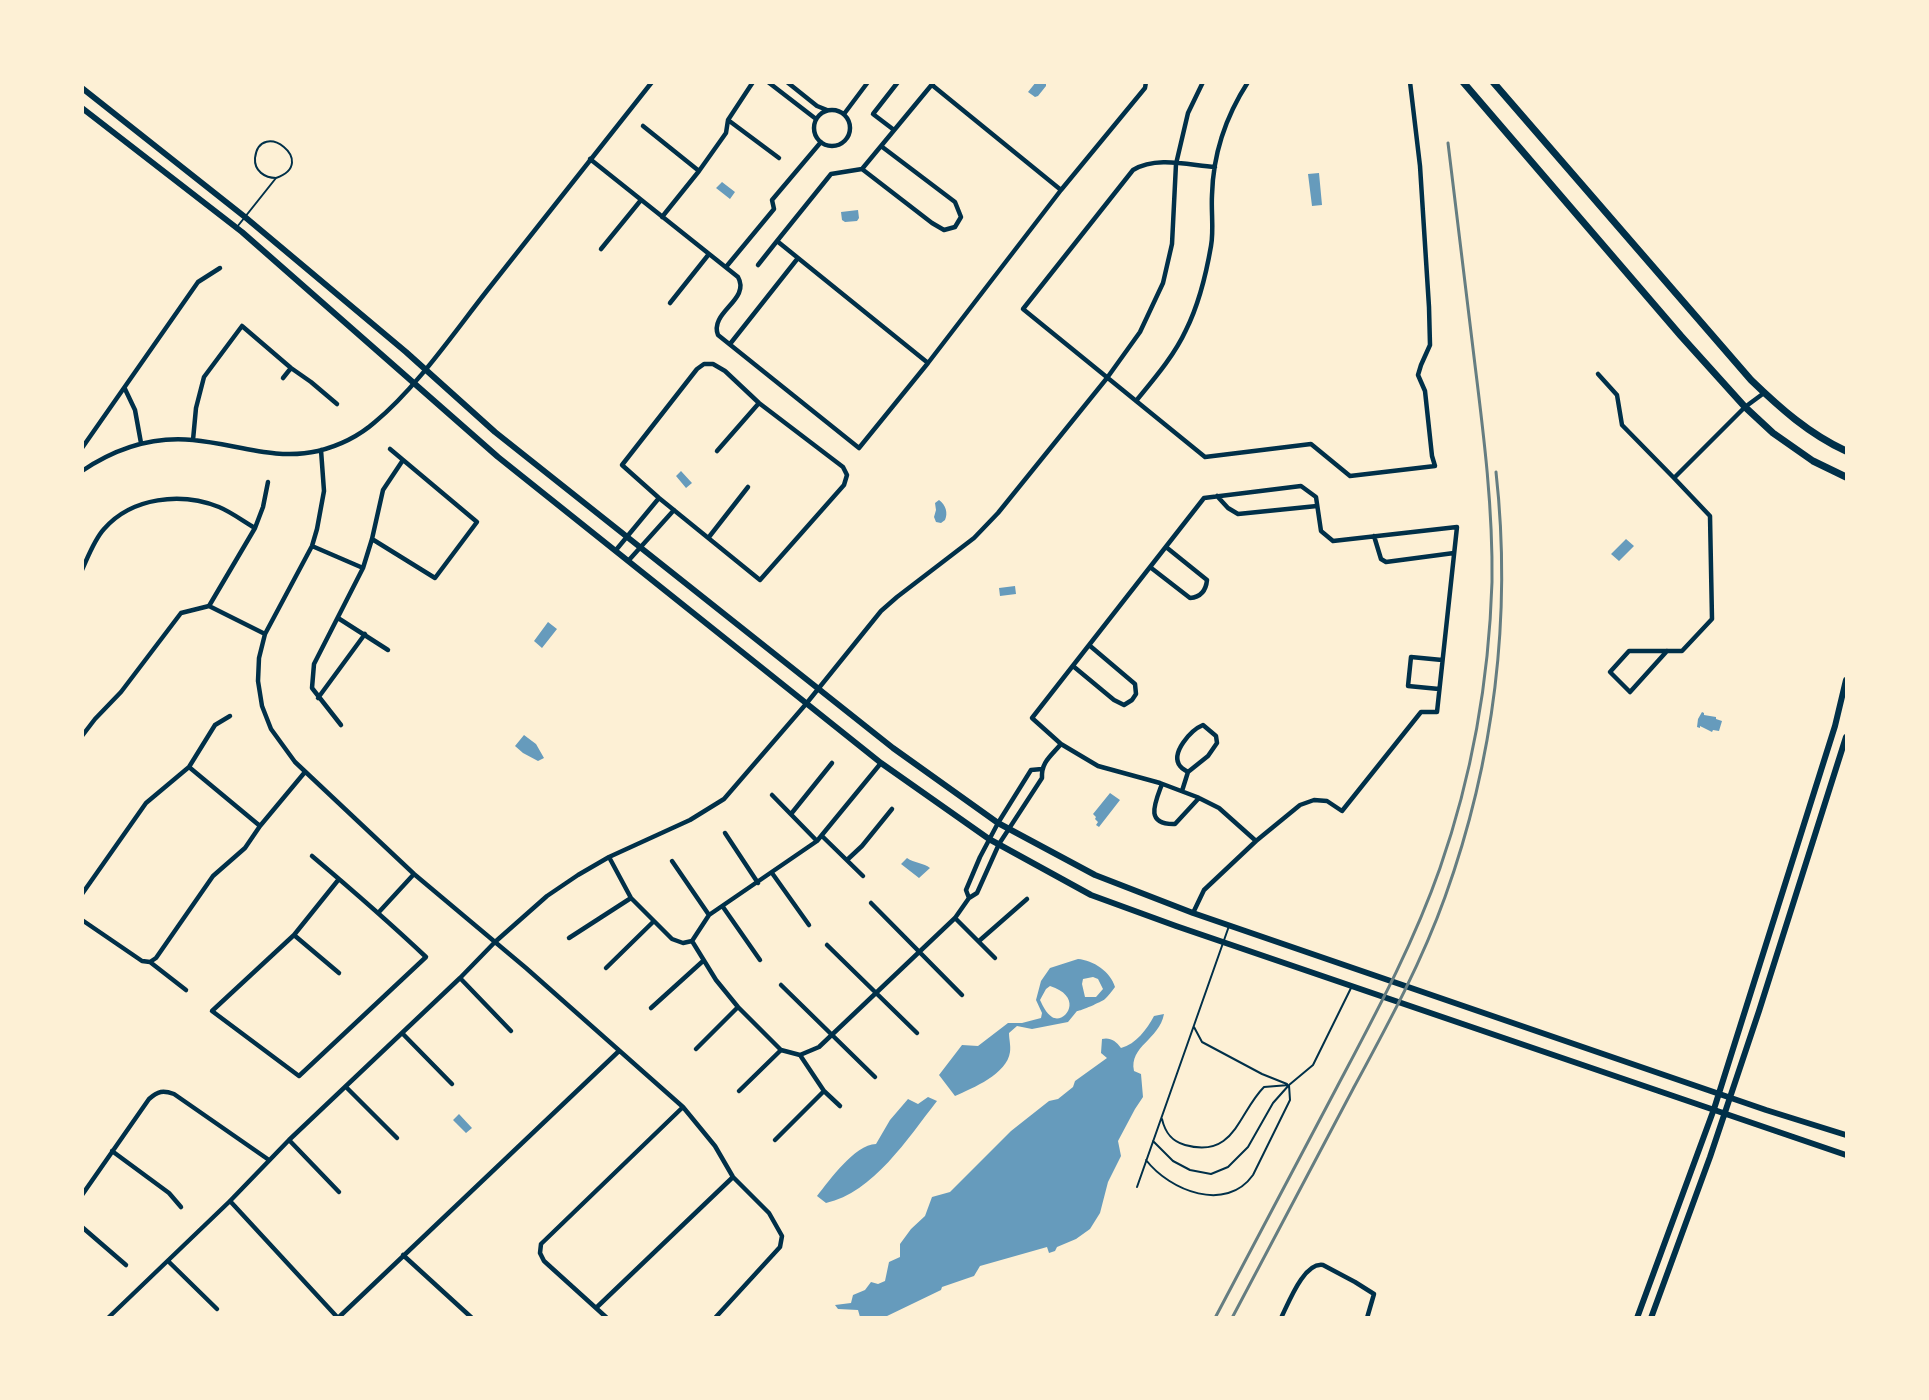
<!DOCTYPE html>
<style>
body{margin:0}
#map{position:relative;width:1929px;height:1400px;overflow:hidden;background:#fdf0d5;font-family:Figtree,sans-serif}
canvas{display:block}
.frame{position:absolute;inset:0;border:84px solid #fdf0d5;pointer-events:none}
</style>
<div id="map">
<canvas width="1929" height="1400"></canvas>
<div class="frame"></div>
</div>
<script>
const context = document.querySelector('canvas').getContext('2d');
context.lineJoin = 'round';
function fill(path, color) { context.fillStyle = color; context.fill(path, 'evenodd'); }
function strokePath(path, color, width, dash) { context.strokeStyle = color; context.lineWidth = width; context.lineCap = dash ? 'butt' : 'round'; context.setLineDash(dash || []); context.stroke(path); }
fill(new Path2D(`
 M1036,82L1046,83V86L1038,96L1035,97L1028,92Z
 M1319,173L1322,205L1312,206L1308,174Z
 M722,182L735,192L730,199L716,188Z
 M858,210L859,218L857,221L845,222L842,220L841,212Z
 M681,471L692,483L686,488L676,476Z
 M939,500C946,505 948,513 945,520L941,523L936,522L934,517L936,510L935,503Z
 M1626,539L1634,546L1619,561L1611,554Z
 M1015,586L1016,594L1000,596L999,588Z
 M548,622L557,629L542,648L534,641Z
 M1702,712L1704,713V715L1716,717V719L1722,721L1719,731L1713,730L1712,732L1700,726V728L1697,727L1698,719Z
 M524,735L536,744L544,758L538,761L523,753L515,746Z
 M1110,793L1120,800L1099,827L1096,825L1098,822L1095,819L1096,817L1093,814Z
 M907,858C914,863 924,863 930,868L919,878L901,864Z
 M1078,959C1093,960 1111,972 1115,987C1112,991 1108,996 1105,999C1101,1002 1081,1011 1077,1011L1068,1022L1032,1029L1017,1026L1009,1033C1009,1039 1011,1046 1010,1052C1007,1074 973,1088 955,1096L939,1075L962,1045L978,1046L1008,1023H1022L1041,1018L1042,1013L1036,1000L1041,981L1050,968ZM1093,977L1098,979L1103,989L1096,997H1085L1082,984L1083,979ZM1050,986C1085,997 1065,1025 1052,1017C1046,1013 1043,1006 1040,1000L1046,989Z
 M1164,1014C1159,1040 1129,1046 1134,1071L1141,1074L1143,1097L1135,1109L1118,1141L1121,1156L1108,1182L1100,1213L1090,1229L1076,1239L1057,1247L1055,1251L1049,1253L1047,1247L980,1266L974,1276L942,1287L941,1290L885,1317H860L858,1310L838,1309L835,1305L851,1303L853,1295L865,1290L871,1282L878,1284L885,1281L889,1262L900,1257V1244L911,1229L925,1216L932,1197L950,1192L1011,1131L1049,1101L1058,1099L1073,1087L1075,1081L1107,1058L1101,1053L1102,1039C1110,1037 1116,1041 1121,1048C1136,1044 1147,1029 1154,1016Z
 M928,1097L937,1101C908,1138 873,1193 826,1203L817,1196C830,1180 854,1145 876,1144L890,1120L908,1099L918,1104Z
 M459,1114L472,1128L466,1133L453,1120Z`), '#669bbc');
strokePath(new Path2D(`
 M237,227L276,178C320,163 260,117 255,158C254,171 265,178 276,178
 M1194,1027L1202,1042L1262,1074L1287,1084
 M1162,1119C1165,1132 1171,1141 1185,1145C1235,1159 1238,1113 1264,1087L1289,1085
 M1153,1141L1173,1161L1190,1170L1211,1174L1228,1167L1248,1147L1273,1103L1289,1085L1313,1065L1352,986
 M1146,1160C1170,1191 1226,1213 1253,1175L1290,1100L1289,1085
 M1137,1187L1229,926`), '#003049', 2);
strokePath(new Path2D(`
 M768,82L816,119
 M787,82L817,106L827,110
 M932,85L1061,190
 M814 128a18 18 0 1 1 36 0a18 18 0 1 1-36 0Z
 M844,114L868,82
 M728,120L779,158
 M643,126L699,171
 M894,130L873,114L898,82
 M590,159L738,277C751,300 709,312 718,335L859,448L928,363L1061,190L1145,88L1146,82
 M1215,167C1188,165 1157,156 1133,170L1023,309L1205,457L1311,444L1350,476L1435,466L1432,456L1425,391L1418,375L1421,365L1430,345L1429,307L1420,166L1410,82
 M862,169L932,223L944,230L955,227L961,217L955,202L881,146
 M662,217L699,171L726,133L728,120L753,82
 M601,249L641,200
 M758,265L777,241
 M726,267L774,209L772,200L821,142
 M670,303L709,254
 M730,344L798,258
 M928,363L777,241L831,174L862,169L934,82
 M704,364H713L725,371L759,403L843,467L847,475L844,485L760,580L659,498L622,465L697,369Z
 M1598,374L1617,395L1622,425L1674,478
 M283,378L291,368
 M125,389L135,410L141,443
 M1136,401C1154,379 1174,356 1186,330C1199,304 1206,275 1211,246C1214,230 1211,212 1212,195C1213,155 1226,116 1248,82
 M193,440L196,408L204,377L242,326L291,368L311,382L337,404
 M82,448L198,282L220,268
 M321,450L324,491L317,529L312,546L265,634L259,658L258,681L262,706L271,729L295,762L414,874L526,968L683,1107L715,1146L733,1177L769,1213L782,1236L780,1247L715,1318
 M717,451L759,403
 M82,471C116,448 152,436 193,440C236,444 275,461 318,451C338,446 359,436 375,422C416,388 453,334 486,292C541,222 596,152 652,82
 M1217,496L1228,508L1238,514L1317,506
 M1374,536L1381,559L1386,562L1454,553
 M709,537L748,487
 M372,539L435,578L477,522L390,449
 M312,546L363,568
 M616,550L659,498
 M629,560L674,510
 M1150,567L1190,598C1201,597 1206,591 1207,580L1166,547
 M82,570C88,557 94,540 104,529C132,497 181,492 219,507C231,512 243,521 255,528
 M209,606L255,528L263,507L268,482
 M338,618L388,650
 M1667,651L1630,692L1610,672L1629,651H1682L1712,619L1710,516L1674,478L1745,407L1764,393
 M1073,666L1114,700L1124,705L1132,700L1136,694L1135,684L1089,645
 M1439,689L1408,686L1411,657L1442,660
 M318,698L365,634
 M341,725L312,688L314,664L363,568L372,539L383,490L403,460
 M82,736L95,719L121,692L181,613L209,606L265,634
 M881,763L817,841L709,915L692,941L716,980L738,1007L781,1050L800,1055L819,1047L955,918L969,898L977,893L999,844L1042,778C1041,762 1051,756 1061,744
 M189,767L260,826
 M1162,784C1155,803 1144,825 1175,824L1199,798
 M1182,791L1188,772C1185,770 1182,769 1180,766C1170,753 1191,730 1203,725L1216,736L1217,743L1208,756L1188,772
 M772,795L817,841
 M791,814L832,763
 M725,833L758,883
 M822,836L863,876
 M312,856C351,889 389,922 426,957L299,1076L212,1011L294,935L339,879
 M609,857L631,898L672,939L683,943L692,941
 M847,860L862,846L892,809
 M672,861L709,915
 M772,873L809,925
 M82,894L146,803L189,767L215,725L230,716
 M969,898L966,890L980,857L998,823L1031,770L1042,769
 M871,903L962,995
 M723,907L760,960
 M379,912L414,874
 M1193,913L1204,890L1256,841L1300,805L1314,800L1327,801L1342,811L1421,712H1437L1457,527L1333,541L1321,531L1316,497L1301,486L1204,498L1032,718L1061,744L1098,766L1160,783L1197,797L1219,808L1256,841
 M955,918L995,958
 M82,920L142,961L150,962L186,990
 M294,935L339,973
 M569,938L631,898
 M979,941L1027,899
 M827,945L917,1033
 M150,962L156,958L213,876L245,848L260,826L305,772
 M606,968L654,921
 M460,978L511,1031
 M781,985L875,1077
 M651,1008L703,961
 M402,1033L452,1084
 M696,1049L738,1007
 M800,1055L824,1091L840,1106
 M346,1087L397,1138
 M739,1091L781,1050
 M289,1140L339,1192
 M775,1140L824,1091
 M112,1151L169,1193L181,1207
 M82,1195L149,1099C158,1091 163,1090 174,1094L269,1160
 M230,1201L338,1318
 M82,1227L126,1265
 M403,1255L472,1318
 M168,1261L217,1309
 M596,1308L733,1177
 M108,1318L230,1201L289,1140L460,978L495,942L547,896L578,875L609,857L690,820L724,799L806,704L881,611L897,597L974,538L998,513L1107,378L1140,332L1163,283L1172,244L1176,164L1188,113L1203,82
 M338,1318L619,1051
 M607,1318L544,1261L540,1253L541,1244L683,1107
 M1281,1318C1289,1302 1304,1262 1323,1265L1355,1282L1374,1294L1367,1318`), '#003049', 4.5);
strokePath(new Path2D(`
 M82,88L245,217L406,352L495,432L893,748L998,823L1095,875L1193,913L1766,1110L1846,1135
 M82,108L242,232L498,457L881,763L989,839L1091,895L1176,926L1846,1155
 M1637,1318L1714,1109L1835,726L1846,680
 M1651,1318L1710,1157L1759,1011L1846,737`), '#003049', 6);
strokePath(new Path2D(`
 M1463,82L1681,336L1745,407L1773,433L1813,461L1846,477
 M1493,82L1751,380C1780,408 1809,434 1846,451`), '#003049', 7);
strokePath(new Path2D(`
 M1215,1318C1255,1241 1296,1164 1337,1087C1375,1015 1413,945 1440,868C1472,776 1489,679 1492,582C1493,509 1484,437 1475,365C1466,291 1457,217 1448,143
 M1232,1318C1272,1241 1313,1165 1353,1089C1387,1026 1421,964 1445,897C1494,761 1512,616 1496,472`), '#657d81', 3);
</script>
